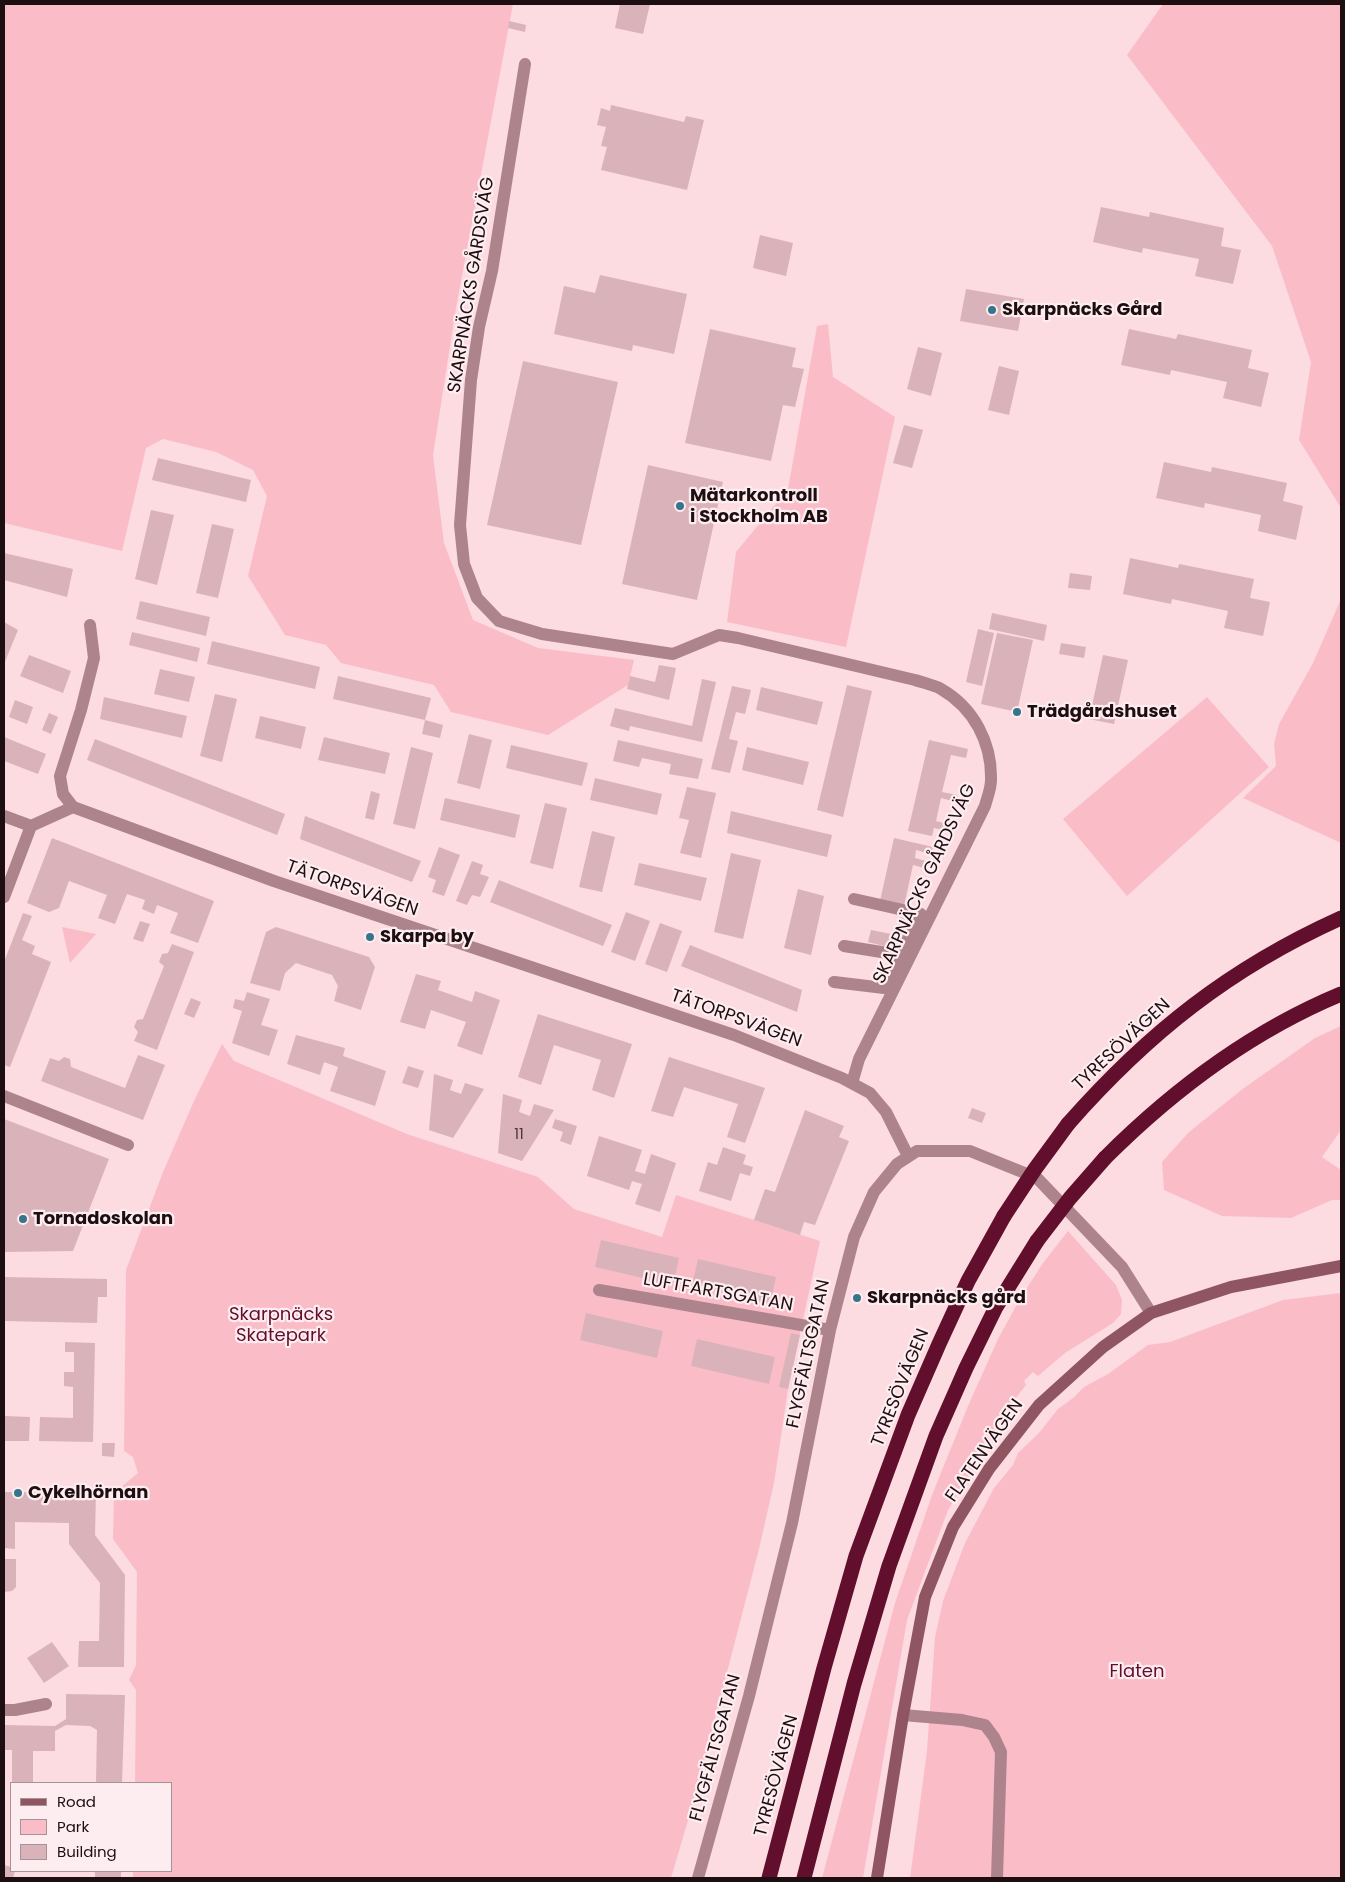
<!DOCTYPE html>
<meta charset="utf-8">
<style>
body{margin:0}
#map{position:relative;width:1345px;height:1882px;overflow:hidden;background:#fcdbe1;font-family:Poppins,sans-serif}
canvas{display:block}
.frame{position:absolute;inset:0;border:5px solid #1c0e11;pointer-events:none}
.legend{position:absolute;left:10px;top:1782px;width:162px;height:90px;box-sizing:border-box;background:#feedf0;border:1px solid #a49497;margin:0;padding:6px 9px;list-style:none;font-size:15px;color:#1c0e11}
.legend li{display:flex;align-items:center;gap:10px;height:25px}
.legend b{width:25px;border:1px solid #a49497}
</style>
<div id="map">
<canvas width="1345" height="1882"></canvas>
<div class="frame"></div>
<ul class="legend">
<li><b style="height:6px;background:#8f5561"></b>Road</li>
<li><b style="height:14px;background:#fabdc8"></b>Park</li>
<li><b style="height:14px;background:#dab3ba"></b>Building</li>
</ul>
</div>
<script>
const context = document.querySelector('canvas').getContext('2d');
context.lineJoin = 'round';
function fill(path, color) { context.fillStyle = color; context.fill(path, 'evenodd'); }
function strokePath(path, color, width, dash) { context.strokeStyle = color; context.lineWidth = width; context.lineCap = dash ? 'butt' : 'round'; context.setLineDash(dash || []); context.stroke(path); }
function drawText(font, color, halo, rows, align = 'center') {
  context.font = font + ' Poppins,sans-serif'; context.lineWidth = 4.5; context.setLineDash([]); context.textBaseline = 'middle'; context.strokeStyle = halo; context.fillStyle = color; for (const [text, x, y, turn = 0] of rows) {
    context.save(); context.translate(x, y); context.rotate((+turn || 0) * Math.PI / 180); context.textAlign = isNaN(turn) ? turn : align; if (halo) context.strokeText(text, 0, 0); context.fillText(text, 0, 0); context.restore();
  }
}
fill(new Path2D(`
 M4,4H513L456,308L433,455L444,543L473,620L538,648L634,660L628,685L548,735L451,712L434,685L341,663L326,645L285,635L248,576L267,496L253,470L216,452L163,439L146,448L122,551L4,523Z
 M1163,4H1341V508L1299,440L1311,362L1272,246L1127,55Z
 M828,324L833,377L895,417L846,647L727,622L736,552L788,489L817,326Z
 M1341,599V843L1243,798L1276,766L1274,744L1279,724L1313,663Z
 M1207,697L1269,767L1127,896L1063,819Z
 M62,927L96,934L70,963Z
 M1341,1026V1130L1322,1157L1341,1170V1200H1332L1291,1218L1222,1216L1164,1190L1162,1162L1189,1132L1244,1088L1315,1038Z
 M222,1044L234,1061L407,1134L538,1177L574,1209L662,1237L676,1195L820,1241L788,1389L774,1483L759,1549L692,1807L671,1878H133V1871H171V1783H135L136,1690L129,1680L136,1665L137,1572L113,1539L114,1493L138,1473L133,1457L124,1451L126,1270L163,1172L194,1101Z
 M1068,1231L1116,1285L1122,1300L1121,1314L1113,1323L1065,1353L1038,1376L1033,1372L1024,1381L1026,1385L1000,1418V1425L948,1510L907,1620L863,1878H822L895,1603L932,1495L968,1406L998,1339L1021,1297L1043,1263Z
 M1341,1293V1878H910L927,1751L935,1637L943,1601L965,1543L994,1488L1013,1465L1018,1453L1039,1433L1058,1409L1073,1398L1084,1387L1108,1374L1148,1345L1170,1342L1283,1300Z`), '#fabdc8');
fill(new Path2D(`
 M620,4H650L643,34L615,28Z
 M509,21L526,25L525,32L508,28Z
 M611,105L684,122L686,116L704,120L687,190L601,170L607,147L601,146L606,127L597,125L601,108L610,111Z
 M1101,207L1149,217L1150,212L1224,228L1221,246L1241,250L1233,284L1195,276L1199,259L1143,248L1142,253L1093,242Z
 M760,235L793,243L786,276L753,268Z
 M600,275L687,294L674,354L633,345L632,351L554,334L564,286L595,293Z
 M966,289L1024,299L1018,331L960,321Z
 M710,329L796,348L792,367L804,369L795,407L783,405L771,461L685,443Z
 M1129,329L1176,339L1178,334L1252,350L1248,368L1269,373L1261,407L1223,398L1227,382L1171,370L1170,375L1121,365Z
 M918,347L942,353L931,396L907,389Z
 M523,361L618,382L581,545L487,525Z
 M999,366L1019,371L1009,415L988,410Z
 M904,425L923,430L912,468L893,463Z
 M158,458L251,480L246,502L152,480Z
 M1164,462L1211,472L1212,467L1287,483L1283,501L1303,506L1296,540L1258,531L1261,515L1205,503L1204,508L1156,498Z
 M648,465L723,482L697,600L622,584Z
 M151,510L174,515L157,585L135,579Z
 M212,524L234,529L218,598L196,593Z
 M4,553L73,569L67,597L4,580Z
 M1130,558L1178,568L1179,564L1254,579L1250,598L1270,602L1263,636L1224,628L1228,611L1172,599L1171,604L1123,594Z
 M1070,573L1092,576L1090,590L1068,588Z
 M140,601L210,617L206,636L136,619Z
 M992,613L1047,625L1044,641L989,629Z
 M4,622L18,630L4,664Z
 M978,629L994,633L982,686L966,682Z
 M132,632L200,648L197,662L129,645Z
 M997,633L1033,640L1017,712L981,704Z
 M212,641L320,667L315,689L207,664Z
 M1061,643L1086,647L1084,658L1059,654Z
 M29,655L71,671L63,693L20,676Z
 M1103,655L1128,660L1114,724L1089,719Z
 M659,665L676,668L669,700L627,689L630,676L655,682Z
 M160,669L195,677L189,702L154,694Z
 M338,676L431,698L425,720L333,699Z
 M702,679L716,682L702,742L630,726L629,731L610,726L615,708L692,726Z
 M847,685L872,691L843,817L817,810Z
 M732,686L751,690L745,714L736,712L729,739L738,741L730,773L711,769Z
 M761,687L823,702L817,725L756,710Z
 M215,694L237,699L222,762L200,756Z
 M104,697L187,716L182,738L100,719Z
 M15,700L33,707L27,724L9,717Z
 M49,713L58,717L51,734L42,730Z
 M260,716L306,727L301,749L255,738Z
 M425,720L443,725L440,738L422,734Z
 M469,734L492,740L480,789L457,783Z
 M4,737L46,754L38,774L4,761Z
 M324,737L390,753L385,774L318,760Z
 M95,739L285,814L277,835L87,760Z
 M618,740L703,759L698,779L669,774L671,764L642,758L639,767L613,761Z
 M929,740L968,749L966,758L951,755L942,792L957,795L956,802L941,798L936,821L951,825L949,832L934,828L932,836L908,831Z
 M511,745L588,763L582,786L506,768Z
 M411,747L433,753L415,829L393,824Z
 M747,747L809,762L803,785L742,770Z
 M595,778L662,794L657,815L590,800Z
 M687,787L716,793L701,858L680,853L689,820L679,818Z
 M371,791L380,794L374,820L365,818Z
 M445,798L520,815L515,838L440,820Z
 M545,803L567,808L553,869L530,863Z
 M731,811L832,835L827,857L727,833Z
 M305,816L421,861L412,882L300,839Z
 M592,831L615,837L602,892L579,887Z
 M52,838L214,901L198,943L170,933L178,913L157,905L154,914L142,909L145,900L127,894L115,924L98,918L107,895L69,881L59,908L49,912L27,903Z
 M894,838L933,847L931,854L916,850L915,858L929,862L928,869L913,865L904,906L880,901Z
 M439,847L460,855L444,896L432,892L436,880L428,877Z
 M731,853L761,860L743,939L714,932Z
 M472,861L483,865L480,874L489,877L480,897L472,895L467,905L456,901Z
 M639,863L707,878L701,901L634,885Z
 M499,880L612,925L603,946L490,902Z
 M798,889L824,896L811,955L784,948Z
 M626,912L650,921L635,961L611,952Z
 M23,913L32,916L22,940L35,946L32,954L51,962L10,1067L4,1065V962Z
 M900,917L908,919L900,950L868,942L871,930L896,935Z
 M140,921L150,924L143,942L133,939Z
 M660,923L682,931L667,972L645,964Z
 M276,927L369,957L375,967L361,1010L334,1001L338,986L332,975L296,963L285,973L280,991L250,983L266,932Z
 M172,944L194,952L157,1050L134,1041L138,1032L134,1027L137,1020L143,1019L164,966L159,962L162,954L168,953Z
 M690,945L802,990L797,1012L681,966Z
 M416,974L441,981L438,990L472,1002L475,991L500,1000L482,1055L457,1046L466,1022L431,1010L425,1029L400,1022Z
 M247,992L270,999L261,1025L278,1030L269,1056L232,1043L242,1011L233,1008L235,999L244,1001Z
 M191,998L201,1002L194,1018L184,1014Z
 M538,1014L632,1044L614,1098L592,1090L601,1060L554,1045L541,1085L518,1077Z
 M296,1035L345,1048L343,1056L386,1071L375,1106L330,1091L338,1067L324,1062L320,1075L287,1064Z
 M138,1055L165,1065L143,1120L41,1081L50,1058L59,1061L64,1057L70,1059L71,1067L125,1088Z
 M669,1057L765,1088L745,1143L727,1137L738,1104L684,1087L673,1117L651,1111Z
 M408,1066L424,1071L418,1088L402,1083Z
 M434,1074L453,1080L450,1090L461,1094L465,1083L484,1089L453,1138L429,1130Z
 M503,1094L522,1100L519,1112L530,1116L534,1104L554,1110L522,1161L498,1153Z
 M972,1108L986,1113L982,1123L968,1118Z
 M805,1110L844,1126L839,1137L849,1141L815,1225L804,1222L800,1235L754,1220L765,1189L775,1192Z
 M4,1119L109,1159L73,1251L4,1252Z
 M555,1119L577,1126L571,1145L560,1141L563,1132L552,1128Z
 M599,1136L642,1150L635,1171L645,1174L651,1154L676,1163L660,1212L635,1204L642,1184L632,1181L629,1190L587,1176Z
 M723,1147L746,1155L743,1164L753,1167L750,1176L740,1173L731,1201L699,1191L708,1162L717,1165Z
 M601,1240L679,1258L673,1285L595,1267Z
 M698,1259L776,1277L770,1304L692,1285Z
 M4,1277L107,1279V1297H98L97,1323L4,1321Z
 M586,1313L663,1331L657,1358L580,1340Z
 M791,1333L800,1335L788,1389L779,1387Z
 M697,1339L775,1357L769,1384L691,1366Z
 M65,1342L95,1343L93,1442L39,1441L40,1417L73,1418V1387L64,1386V1372H74V1352H65Z
 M4,1416L30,1417L29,1441H4Z
 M102,1443H115L114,1457L102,1456Z
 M4,1492L96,1493L95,1535L125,1575L124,1667H78L79,1641H99L100,1583L69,1544V1523L15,1522V1549L4,1548Z
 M4,1559H16V1587L12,1591L4,1592Z
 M52,1642L69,1666L44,1683L27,1658Z
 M66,1694L125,1695L122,1783H96L97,1730L90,1726L66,1725L55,1731V1751H33V1782H12V1750H4V1725L55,1726L66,1719Z
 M4,1865L11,1867V1871H15L13,1878H4Z
 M95,1871H121V1878H95Z`), '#dab3ba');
strokePath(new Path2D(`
 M525,64L492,271L479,327L471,380L460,525L464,564L477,598L499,621L542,634L673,654L719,635L738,638L915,680C924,683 934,685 941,689C974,708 992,743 991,780C991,789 987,798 985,806L859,1059L852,1083
 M90,625L94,658L81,710L60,776L63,794L73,807L274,881L734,1035L842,1078L870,1093L886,1112L908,1156
 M4,816L31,826
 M4,897L31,826L73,807
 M844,946L900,955L921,914L854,899
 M834,982L884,988L900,955
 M4,1096L128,1145
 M599,1290L830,1330
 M4,1710H15L46,1704
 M903,1715L962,1720L985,1725L994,1737L1001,1752L997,1878
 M698,1878L749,1696L792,1523L830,1330L854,1237L874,1192L897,1164L917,1151H970L1037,1178L1122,1267L1151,1313`), '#ad848b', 12);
strokePath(new Path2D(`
 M877,1878L903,1715L925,1597L953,1527L989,1469L1039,1405L1103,1347L1151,1313L1231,1287L1341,1266`), '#8f5561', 12);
strokePath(new Path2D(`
 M1068,1124C1148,1033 1230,968 1341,918
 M1105,1158C1173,1090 1252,1031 1341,994
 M769,1878L824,1668L856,1556L908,1415L939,1344L968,1281L1004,1216
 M804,1878L854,1684L889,1566L936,1436L966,1368L996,1307L1037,1241`), '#610f2c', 15);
strokePath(new Path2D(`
 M1004,1216L1035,1169L1068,1124
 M1037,1241L1070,1198L1105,1158`), '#610f2c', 15);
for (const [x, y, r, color] of [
 [992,310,5,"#36758a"],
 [680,506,5,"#36758a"],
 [1017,712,5,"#36758a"],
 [370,937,5,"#36758a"],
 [23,1219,5,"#36758a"],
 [857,1298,5,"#36758a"],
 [18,1493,5,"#36758a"]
]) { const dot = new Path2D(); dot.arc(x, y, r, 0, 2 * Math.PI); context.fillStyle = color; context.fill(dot); strokePath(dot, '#feedf0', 2); }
drawText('15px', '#4c373b', null, [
 ["11",519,1135]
]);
drawText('18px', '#1c0e11', '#feedf0', [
 ["SKARPNÄCKS GÅRDSVÄG",472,285,-81],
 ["SKARPNÄCKS GÅRDSVÄG",925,884,-65],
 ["TÄTORPSVÄGEN",352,889,19],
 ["TÄTORPSVÄGEN",736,1019,20],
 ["TYRESÖVÄGEN",1122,1045,-43],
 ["LUFTFARTSGATAN",718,1293,10],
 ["FLYGFÄLTSGATAN",809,1354,-78],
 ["TYRESÖVÄGEN",901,1388,-68],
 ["FLATENVÄGEN",985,1451,-55],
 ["FLYGFÄLTSGATAN",716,1748,-75],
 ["TYRESÖVÄGEN",777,1776,-75]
]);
drawText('bold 18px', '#1c0e11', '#feedf0', [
 ["Skarpnäcks Gård",1002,310],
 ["Mätarkontroll",690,496],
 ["i Stockholm AB",690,517],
 ["Trädgårdshuset",1027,712],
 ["Skarpa by",380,937],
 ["Tornadoskolan",33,1219],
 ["Skarpnäcks gård",867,1298],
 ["Cykelhörnan",28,1493]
], 'left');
drawText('18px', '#610e2c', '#feedf0', [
 ["Skarpnäcks",281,1315],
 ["Skatepark",281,1336],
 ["Flaten",1137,1672]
]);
</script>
